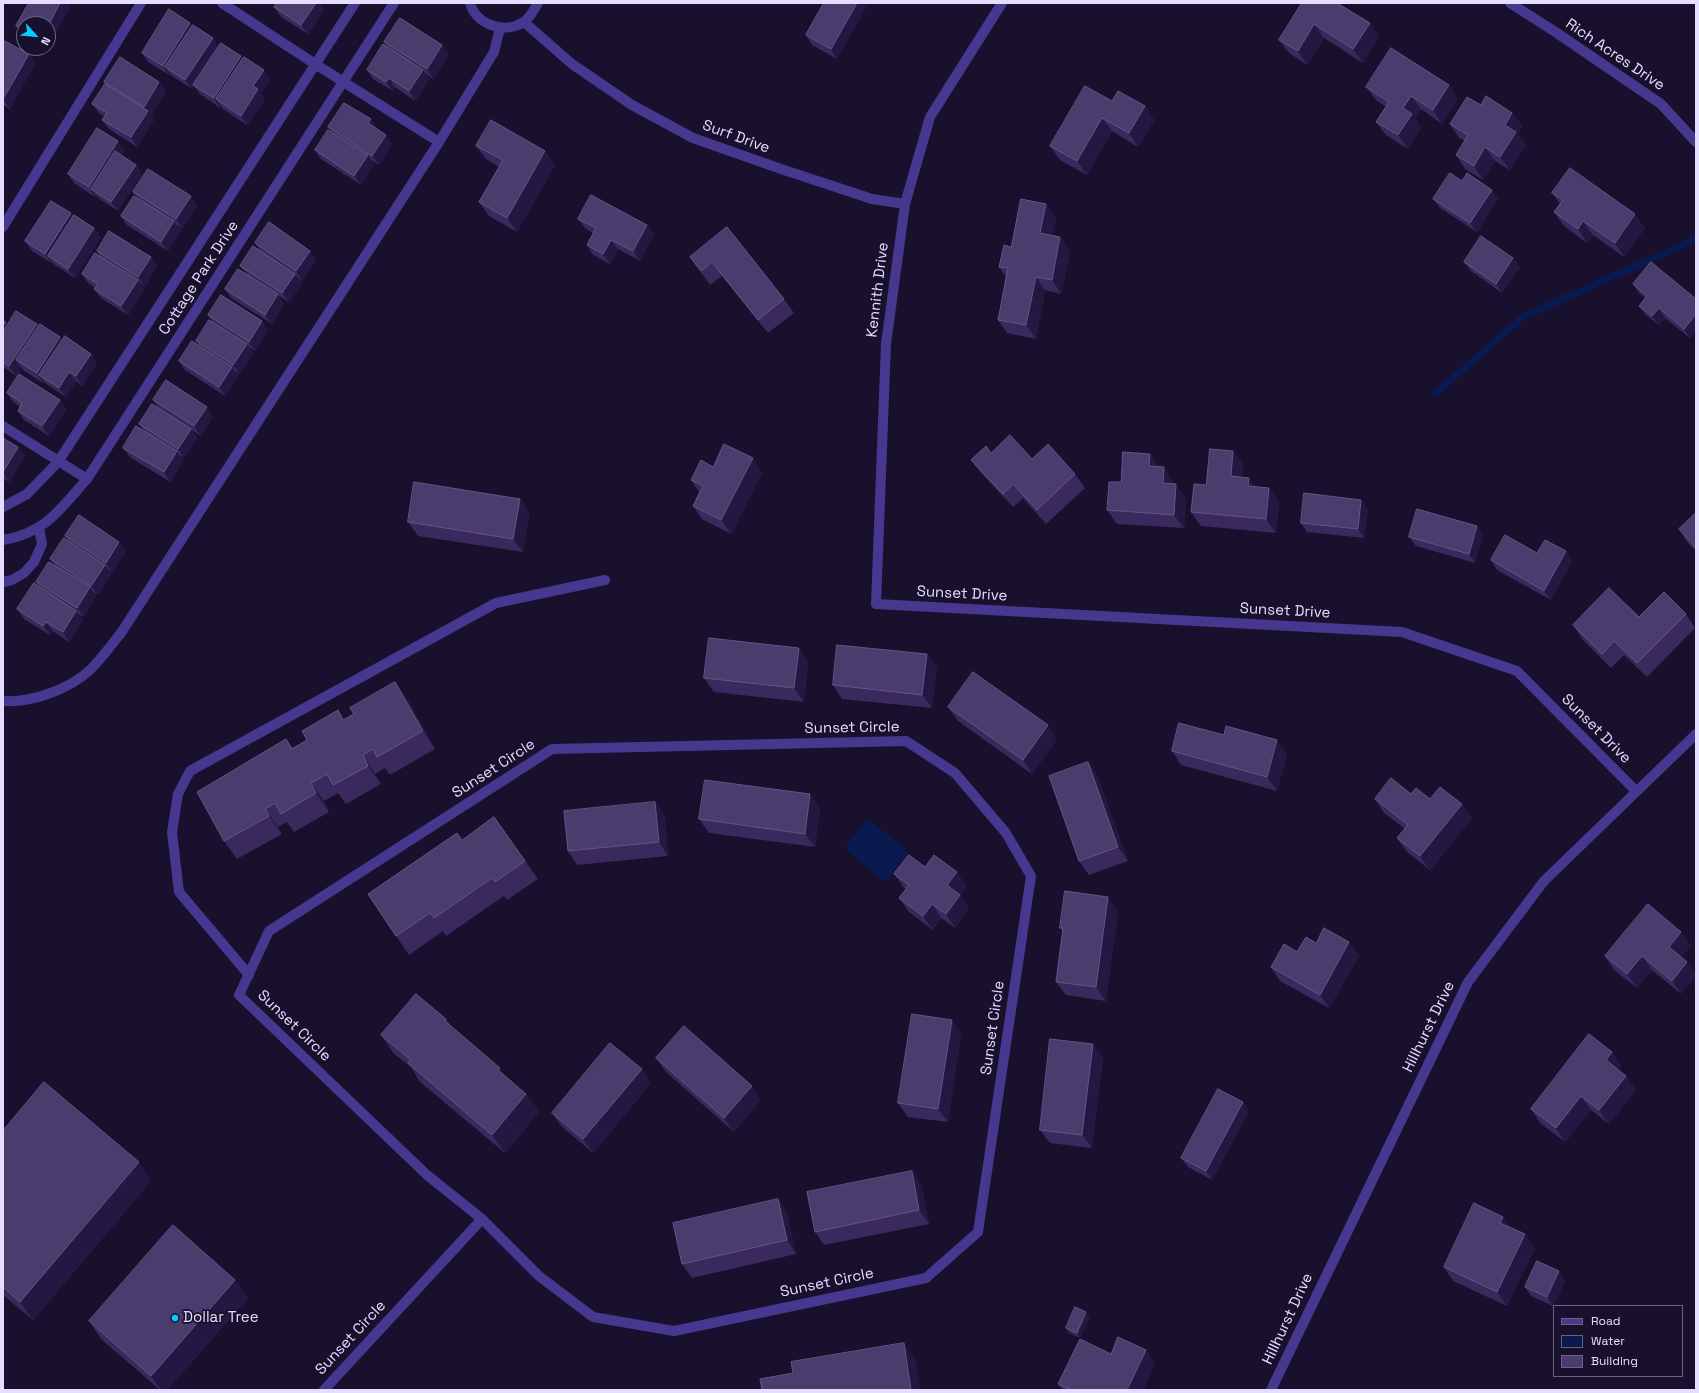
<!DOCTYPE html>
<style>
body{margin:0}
#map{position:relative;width:1699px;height:1393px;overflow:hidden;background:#19102e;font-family:"Space Grotesk",sans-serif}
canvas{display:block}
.frame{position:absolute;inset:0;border:4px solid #e5ddff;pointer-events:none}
.legend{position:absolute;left:1553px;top:1305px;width:130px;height:72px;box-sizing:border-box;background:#19102e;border:1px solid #6b6282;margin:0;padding:5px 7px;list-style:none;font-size:12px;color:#e5ddff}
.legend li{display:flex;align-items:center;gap:8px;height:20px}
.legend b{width:20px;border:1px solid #6b6282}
.north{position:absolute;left:16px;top:16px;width:40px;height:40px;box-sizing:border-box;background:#19102e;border:1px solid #6b6282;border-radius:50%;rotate:117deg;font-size:11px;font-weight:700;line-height:16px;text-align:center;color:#e5ddff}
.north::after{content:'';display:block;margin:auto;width:14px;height:18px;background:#09cbff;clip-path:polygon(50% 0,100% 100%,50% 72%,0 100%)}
</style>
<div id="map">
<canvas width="1699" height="1393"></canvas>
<div class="frame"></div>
<ul class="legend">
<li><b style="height:5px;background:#46388f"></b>Road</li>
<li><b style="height:11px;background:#081a4f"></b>Water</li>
<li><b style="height:11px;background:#4b3c6e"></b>Building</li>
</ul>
<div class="north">N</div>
</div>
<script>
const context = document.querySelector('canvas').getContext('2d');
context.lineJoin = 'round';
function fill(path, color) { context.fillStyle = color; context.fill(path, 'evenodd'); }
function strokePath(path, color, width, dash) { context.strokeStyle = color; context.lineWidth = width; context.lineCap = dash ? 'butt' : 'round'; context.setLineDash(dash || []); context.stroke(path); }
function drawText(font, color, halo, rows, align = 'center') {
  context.font = font + ' "Space Grotesk",sans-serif'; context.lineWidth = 3.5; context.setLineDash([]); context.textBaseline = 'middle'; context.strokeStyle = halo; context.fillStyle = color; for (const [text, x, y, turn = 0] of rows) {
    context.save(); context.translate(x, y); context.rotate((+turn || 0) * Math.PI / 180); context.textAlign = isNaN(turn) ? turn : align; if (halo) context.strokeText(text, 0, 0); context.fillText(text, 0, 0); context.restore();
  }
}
fill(new Path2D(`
 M869,819L909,853L885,882L844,848Z`), '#081a4f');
strokePath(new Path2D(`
 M1435,394L1523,317L1696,239`), '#081a4f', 7);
strokePath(new Path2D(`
 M222,3L315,64L439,142
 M470,3C476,25 506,35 525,21C531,16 534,10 538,3
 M1002,3L930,117L905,204L886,344L876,604L1402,632L1517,671L1636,791
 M1510,3L1557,33L1661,104L1696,142
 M524,22L572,64L632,105L693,138L781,169L872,199L905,204
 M3,227L141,3
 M3,426L87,479
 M3,507L27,494L58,462L355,3
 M3,540C46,533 60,509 87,479L394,3
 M3,582L12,580L24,573L34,562L42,544L39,528
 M3,701C32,703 70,689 91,669C102,658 111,645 121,633L439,142L494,52L500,28
 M906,741L955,773L1006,833L1031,876L978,1232L926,1278L674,1331L593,1317L539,1276L482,1219L427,1175L239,995L269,931L552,749Z
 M249,975L179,892L172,832L178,794L190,771L496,603L605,580
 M324,1390L482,1219
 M1271,1390L1468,982L1544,881L1696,734`), '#46388f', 10);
fill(new Path2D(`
 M29,3H72L48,47V24H24V36L16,26Z
 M273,3H320L324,9L308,34L281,17L274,7L276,5Z
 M824,3L837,59L812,45L806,35Z
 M1302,3L1370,23L1379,37L1363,63L1324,38L1307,65L1289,53L1279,40Z
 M192,25L219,46L241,56L243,59L270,79L261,93L265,99L247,125L223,109L221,106L220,108L200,94L194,86L192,89L172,76L170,74L169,75L148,62L142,53Z
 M384,42L449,54L433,79L425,73L429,80L415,101L395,87L393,91L373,79L367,70L388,48Z
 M3,44L35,63L10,109L3,105Z
 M104,82L166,91L151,115L154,120L137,147L109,129L102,120L104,117L99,113L92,104L107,86Z
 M1366,87L1458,99L1442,124L1421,109L1415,118L1421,128L1408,149L1386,135L1376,122L1386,107L1376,100Z
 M1112,101L1145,106L1154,120L1138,147L1112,131L1087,175L1060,160L1050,146Z
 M1481,105L1512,113L1522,126L1518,134L1526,145L1510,170L1495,161L1483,180L1465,169L1456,155L1465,141L1459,138L1450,124Z
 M371,119L377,129L392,144L379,165L371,160L374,164L361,185L321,159L315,150L331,132L328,127Z
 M476,146L555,165L517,232L489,216L479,202L499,167L486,159Z
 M125,151L122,155L136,165L142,174L118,211L98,198L96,195L95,197L74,183L68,174Z
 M1462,181L1498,199L1477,232L1440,208L1433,199Z
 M133,192L191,196L197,206L182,229L177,225L181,231L168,251L127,225L121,216L138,198Z
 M1552,193L1645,228L1624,257L1593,235L1587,243L1564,226L1554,212L1560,204Z
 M1046,204L1056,218L1052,236L1060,237L1070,251L1061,294L1045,290L1036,339L1007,333L998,320L1006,277L999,267L1011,247Z
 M71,213L74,217L94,228L101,237L75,278L55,265L52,262V263L32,251L25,241Z
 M578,219L647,225L654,234L640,261L618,249L610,264L593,255L587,245L593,233L585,228Z
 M727,227L784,299L794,313L768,333L722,276L710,285L690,257Z
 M255,243L310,251L316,260L302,281L298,278L302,283L289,302L279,296L284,304L272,324L231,298L225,289L247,274L240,266L260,250Z
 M97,251L151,257L157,266L145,287L140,283L144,290L128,315L101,298L94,289L95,288L88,283L82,274L101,257Z
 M1464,262L1520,267L1502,293L1471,271Z
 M1633,284L1696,299L1690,338L1665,318L1659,325L1646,315L1639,306L1645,298L1639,293Z
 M208,315L262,321L268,330L255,351L248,346L253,353L240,374L235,371L238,376L225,396L185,370L179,361L200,346L196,341L212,321Z
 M3,321L6,322L7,325L38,326L60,337L62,340L91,354L97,363L82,386L76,381L66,397L46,384L44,382L43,383L23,370L21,367L16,376L3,367Z
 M7,393L60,400L66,409L49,436L24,420L18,411L20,407L13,402Z
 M153,400L213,416L201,436L192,430L197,438L184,458L180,455L183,461L170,482L130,457L123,448L144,431L139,424L159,409Z
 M3,438L18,447L25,456L9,482L3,478Z
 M1233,451L1243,465L1242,477L1255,487L1269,488L1279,502L1276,533L1201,526L1191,512L1206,485Z
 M991,453L1032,459L1075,474L1085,488L1046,524L1023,498L1013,507L981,473L971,460Z
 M1150,454L1159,467L1173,481V484L1186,498L1184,528L1117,524L1107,510L1121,482Z
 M713,467L762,472L731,534L702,519L693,506L699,492L691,480Z
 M520,499L529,513L523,552L418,536L408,522Z
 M1368,509L1364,538L1307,532L1301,523Z
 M1696,513V551L1688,543L1679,529Z
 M1477,526L1483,535L1475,563L1416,546L1409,537Z
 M65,536L119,542L126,551L112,572L108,569L111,574L98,595L93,592L96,596L84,617L78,614L83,620L69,642L53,631L50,635L24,619L17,609L40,587L36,582L55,566L50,559L69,541Z
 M1566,551L1572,561L1551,600L1497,570L1491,560L1537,553Z
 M1686,614L1695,628L1647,677L1624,655L1611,668L1582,639L1573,625L1639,617Z
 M799,648L808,662L804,702L714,692L704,678Z
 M927,654L937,668L932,708L842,699L833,685Z
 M408,700L435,749L390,775L385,768L375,774L381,784L346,804L338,793L324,801L329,812L294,832L287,822L278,827L282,834L237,859L224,841L286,739L292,748L344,720Z
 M948,707L1057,739L1032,774L958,721Z
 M1172,751L1287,754L1277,791L1181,765Z
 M1088,762L1097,775L1128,861L1089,875L1079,861Z
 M1411,794L1430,799L1462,804L1472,818L1430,870L1407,852L1397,838L1405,829L1384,813L1375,799Z
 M655,802L665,816L668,856L577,865L568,851Z
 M820,808L815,847L709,833L699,819Z
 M494,817L538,879L507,900L504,896L446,936L443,931L409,955L368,894L462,840Z
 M925,867L967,886L960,895L969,908L955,928L941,918L933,930L909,912L899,898L906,889L904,888L894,874Z
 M1118,911L1106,1001L1066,995L1056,982L1063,932L1060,928Z
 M1349,942L1359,956L1329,1008L1280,981L1271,967L1316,943Z
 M1691,946L1681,957V994L1652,970L1637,988L1614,970L1605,956Z
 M446,1019L452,1028L506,1077L526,1094L539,1112L505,1153L420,1082L411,1067L394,1054L381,1035Z
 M961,1033L948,1122L908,1117L898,1103Z
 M1612,1052L1621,1066L1618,1070L1626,1076L1636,1090L1609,1124L1591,1110L1565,1142L1540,1123L1531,1109Z
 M656,1058L761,1100L734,1132L666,1072Z
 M1103,1058L1092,1148L1050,1143L1040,1130Z
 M651,1083L593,1153L561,1126L552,1113Z
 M1243,1102L1249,1111L1212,1180L1188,1167L1181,1158Z
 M3,1131L151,1181L33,1320L3,1295Z
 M921,1185L929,1224L824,1245L815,1232Z
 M778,1199L787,1213L796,1254L692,1278L682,1264Z
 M1503,1217L1511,1228L1535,1248L1507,1306L1453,1281L1444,1267Z
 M235,1280L248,1298L167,1390H160L101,1339L89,1321Z
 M1565,1281L1553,1306L1531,1296L1525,1287Z
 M1090,1317L1080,1338L1069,1333L1066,1328Z
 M1146,1350L1155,1364L1143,1390H1063L1058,1384L1111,1354Z`), '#39295c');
fill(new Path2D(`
 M60,3H72L48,47V26Z
 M316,3H320L324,9L308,34L301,25Z
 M857,3H869L837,59L831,49Z
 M190,23L197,32L165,67L170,74L169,75L163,66Z
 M1370,23L1379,37L1363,63L1353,49Z
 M1314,24L1324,38L1307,65L1298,51Z
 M213,38L219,47L193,85L194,86L192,89L185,80Z
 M442,45L449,54L433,79L427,69Z
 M29,54L35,63L10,109L3,99Z
 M241,56L248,66L216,99L221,106L220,108L214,98Z
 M264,70L270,79L261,93L265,99L247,125L241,116L253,86Z
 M423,70L429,80L415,101L409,91Z
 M389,78L395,87L393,91L386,82Z
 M159,82L166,91L151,115L154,120L137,147L131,137L147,111L144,107Z
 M1449,85L1458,99L1442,124L1433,110Z
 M1411,96L1421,109L1415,118L1421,128L1408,149L1398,135L1403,108Z
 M1145,106L1154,120L1138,147L1129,133Z
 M1512,113L1522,126L1518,134L1526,145L1510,170L1500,157L1505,125Z
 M1102,118L1112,131L1087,175L1077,161Z
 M371,119L377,129L375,132L368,123Z
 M386,135L392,144L379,165L372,156Z
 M118,141L125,151L98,193L91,189L96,195L95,197L89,187Z
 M1485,147L1495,161L1483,180L1474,166Z
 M545,151L555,165L517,232L507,218Z
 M368,155L374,164L361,185L354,176Z
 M136,165L142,174L118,211L111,202Z
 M1492,190L1498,199L1477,232L1470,223Z
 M191,196L197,206L182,229L176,219Z
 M1046,204L1056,218L1050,247L1040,233Z
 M71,213L77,222L48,256L52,262V263L45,254Z
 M1635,214L1645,228L1624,257L1615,243Z
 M174,221L181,231L168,251L161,242Z
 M1583,221L1593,235L1587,243L1578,229Z
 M647,225L654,234L640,261L633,251Z
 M94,228L101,237L75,278L68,269Z
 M1060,237L1070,251L1061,294L1052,280Z
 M611,240L618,249L610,264L603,254Z
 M310,251L316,260L302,281L296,271Z
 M151,257L157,266L145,287L138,277Z
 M1513,258L1520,267L1502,293L1496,284Z
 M295,274L302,283L289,302L282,293Z
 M1036,277L1045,290L1036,339L1026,325Z
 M138,280L144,290L128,315L121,306Z
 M278,294L284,304L272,324L265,315Z
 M1659,308L1665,318L1659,325L1652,316Z
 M1696,314V331L1690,338L1684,329Z
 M262,321L268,330L255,351L249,342Z
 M6,322L12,331L3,345V326Z
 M37,324L43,333L16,360L21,367L16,376L9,366Z
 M60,337L67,347L39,375L44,382L43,383L37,373Z
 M247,344L253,353L240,374L233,365Z
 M91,354L97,363L82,386L76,376Z
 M232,367L238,376L225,396L219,387Z
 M69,372L76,381L66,397L59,388Z
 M60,400L66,409L49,436L42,426Z
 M207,407L213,416L201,436L194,426Z
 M191,429L197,438L184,458L178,449Z
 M18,447L25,456L9,482L3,473Z
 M177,451L183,461L170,482L164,472Z
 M1233,451L1243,465L1240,490L1231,476Z
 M1150,454L1160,468L1149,466Z
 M753,458L762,472L731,534L721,520Z
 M1164,467L1173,481L1172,497L1163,483Z
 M1249,478L1259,492L1248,486Z
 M1176,484L1186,498L1184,528L1174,515Z
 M1269,488L1279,502L1276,533L1266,519Z
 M520,499L529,513L523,552L513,539Z
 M1361,500L1368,509L1364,538L1358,529Z
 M1477,526L1483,535L1475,563L1469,554Z
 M119,542L126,551L112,572L106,563Z
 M1566,551L1572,561L1551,600L1544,591Z
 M105,565L111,574L98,595L91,586Z
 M90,587L96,596L84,617L77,608Z
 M76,611L83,620L69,642L63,632Z
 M46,622L53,631L50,635L43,626Z
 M799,648L808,662L804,702L794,688Z
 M927,654L937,668L932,708L922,695Z
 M395,682L408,700L435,749L423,731Z
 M1048,725L1057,739L1032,774L1023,760Z
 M1277,740L1287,754L1277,791L1267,777Z
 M363,755L375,774L381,784L368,766Z
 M1088,762L1097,775L1128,861L1118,847Z
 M311,783L324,801L329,812L316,793Z
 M810,794L820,808L815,847L805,834Z
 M655,802L665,816L668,856L659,842Z
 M1462,804L1472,818L1430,870L1420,856Z
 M265,809L278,827L282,834L269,816Z
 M957,872L967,886L960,895L969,908L955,928L946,914L947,885Z
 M1108,897L1118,911L1106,1001L1096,987Z
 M932,904L941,918L933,930L923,916Z
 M1681,932L1691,946L1678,960L1669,947Z
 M1349,942L1359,956L1329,1008L1320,995Z
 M1642,956L1652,970L1637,988L1627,974Z
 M1687,962L1696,974V977L1681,994L1672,981Z
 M952,1020L961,1033L948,1122L938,1109Z
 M1093,1044L1103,1058L1092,1148L1082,1135Z
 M1612,1052L1621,1066L1615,1074L1606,1060Z
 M500,1068L512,1086L498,1070Z
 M642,1069L651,1083L593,1153L583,1139Z
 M1626,1076L1636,1090L1609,1124L1599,1110Z
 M752,1086L761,1100L734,1132L724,1118Z
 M526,1094L539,1112L505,1153L492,1135Z
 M1581,1096L1591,1110L1565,1142L1556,1128Z
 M1243,1102L1249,1111L1212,1180L1206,1171Z
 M139,1162L151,1181L33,1320L20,1302Z
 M912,1171L921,1185L929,1224L919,1210Z
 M778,1199L787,1213L796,1254L787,1240Z
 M1503,1217L1513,1230L1500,1223Z
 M1525,1234L1535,1248L1507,1306L1497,1292Z
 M1559,1271L1565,1281L1553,1306L1547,1297Z
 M235,1280L248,1298L167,1390H161L151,1376Z
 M1086,1312L1090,1317L1080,1338L1077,1333Z
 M904,1343L916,1361L921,1390H911Z
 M1146,1350L1155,1364L1143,1390H1127Z`), '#241742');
const building = new Path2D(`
 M29,3H60L48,26V24H24V31L16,26Z
 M277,3H316L301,25L274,7Z
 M824,3H857L831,49L806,35Z
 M1302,3H1337L1370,23L1353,49L1314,24L1298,51L1279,40Z
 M169,9L190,23L163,66L142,53Z
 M400,18L442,45L427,69L384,42Z
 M193,25L213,38L185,80L165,67Z
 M5,41L29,54L3,99V44Z
 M221,43L241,56L214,98L193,85Z
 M383,44L423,70L409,91L389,78L386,82L367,70Z
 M1391,48L1449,85L1433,110L1411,96L1403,108L1412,114L1398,135L1376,122L1389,102L1366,87Z
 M120,57L159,82L144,107L104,82Z
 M244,57L264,70L253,86L258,89L241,116L216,99Z
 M105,84L148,111L131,137L102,120L107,113L92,104Z
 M1085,86L1112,101L1118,91L1145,106L1129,133L1102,118L1077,161L1050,146Z
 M1486,96L1512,113L1505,125L1516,132L1500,157L1485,147L1474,166L1456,155L1468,135L1450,124L1467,97L1481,105Z
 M344,103L371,119L368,123L386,135L372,156L328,127Z
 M491,120L545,151L507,218L479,202L503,160L476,146Z
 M97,128L118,141L89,187L68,174Z
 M328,130L368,155L354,176L315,150Z
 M115,151L136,165L111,202L91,189Z
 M1570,168L1635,214L1615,243L1583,221L1578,229L1554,212L1563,200L1552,193Z
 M148,169L191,196L176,219L133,192Z
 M1450,173L1462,181L1467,173L1492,190L1470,223L1433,199Z
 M591,195L647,225L633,251L611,240L603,254L587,245L596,228L578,219Z
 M134,196L174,221L161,242L121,216Z
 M1021,199L1046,204L1040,233L1060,237L1052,280L1036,277L1026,325L998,320L1008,268L999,267L1004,245L1011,247Z
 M51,201L71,213L45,254L25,241Z
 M74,215L94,228L68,269L48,256Z
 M269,222L310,251L296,271L255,243Z
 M727,227L784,299L758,320L712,262L701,271L690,257Z
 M109,231L151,257L138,277L97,251Z
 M1481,236L1513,258L1496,284L1464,262Z
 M253,246L295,274L282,293L240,266Z
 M95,253L138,280L121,306L94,289L98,284L82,274Z
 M1651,262L1696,299V314L1684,329L1659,308L1652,316L1639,306L1647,296L1633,284Z
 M238,269L278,294L265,315L225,289Z
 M221,295L262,321L249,342L208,315Z
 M16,311L37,324L9,366L3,362V332Z
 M209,320L247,344L233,365L196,341Z
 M3,321L6,322L3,326Z
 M40,324L60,337L37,373L16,360Z
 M65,336L91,354L76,376L69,372L59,388L39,375Z
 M192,341L232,367L219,387L179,361Z
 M19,374L60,400L42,426L18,411L22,403L7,393Z
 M166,380L207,407L194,426L153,400Z
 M152,404L191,429L178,449L139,424Z
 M136,426L177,451L164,472L123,448Z
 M1010,435L1032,459L1048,444L1075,474L1037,510L1013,484L1003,494L971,460L986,446L991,453Z
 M3,438L18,447L3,472Z
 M724,444L753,458L721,520L693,506L703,486L691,480L701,460L713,467Z
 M1210,449L1233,451L1231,476L1249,478L1248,486L1269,488L1266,519L1191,512L1194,484L1206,485Z
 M1123,452L1150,454L1149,466L1164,467L1163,483L1176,484L1174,515L1107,510L1109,482H1121Z
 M414,482L520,499L513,539L408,522Z
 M1304,493L1361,500L1358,529L1301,523Z
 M1417,509L1477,526L1469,554L1409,537Z
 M1696,513V548L1679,529Z
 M79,515L119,542L106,563L65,536Z
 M1505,535L1537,553L1545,540L1566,551L1544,591L1491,560Z
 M64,538L105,565L91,586L50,559Z
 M49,562L90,587L77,608L36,582Z
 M34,583L76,611L63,632L46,622L43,626L17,609Z
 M1609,588L1639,617L1664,592L1686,614L1637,663L1614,641L1602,654L1573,625Z
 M709,638L799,648L794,688L704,678Z
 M837,645L927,654L922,695L833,685Z
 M973,672L1048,725L1023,760L948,707Z
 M395,682L423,731L377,757L373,749L363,755L368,766L333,785L327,774L311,783L316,793L281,814L275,803L265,809L269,816L224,841L197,792L286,739L292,749L307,740L302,731L338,710L343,720L354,714L350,708Z
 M1179,723L1224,735L1226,726L1277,740L1267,777L1172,751Z
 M1088,762L1118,847L1079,861L1049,776Z
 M1391,778L1411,794L1416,788L1430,799L1440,787L1462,804L1420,856L1397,838L1408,825L1375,799Z
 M705,780L810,794L805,834L699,819Z
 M655,802L659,842L568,851L564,811Z
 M494,817L525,861L495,882L492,878L434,918L430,913L396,936L368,894L457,833L462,840Z
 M909,855L925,867L934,855L957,872L947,885L960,895L946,914L932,904L923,916L899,898L909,885L894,874Z
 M1065,891L1108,897L1096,987L1056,982L1063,928H1060Z
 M1648,904L1681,932L1669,947L1687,962L1672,981L1642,956L1627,974L1605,956Z
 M1324,928L1349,942L1320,995L1271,967L1284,944L1297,952L1306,937L1316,943Z
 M416,994L446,1019L445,1021L500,1068L498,1070L526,1094L492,1135L408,1063L411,1060L381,1035Z
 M912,1014L952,1020L938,1109L898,1103Z
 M684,1026L752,1086L724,1118L656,1058Z
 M1589,1034L1612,1052L1606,1060L1626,1076L1599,1110L1581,1096L1556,1128L1531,1109Z
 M1050,1039L1093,1044L1082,1135L1040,1130Z
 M610,1043L642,1069L583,1139L552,1113Z
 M44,1082L139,1162L20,1302L3,1287V1131Z
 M1218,1089L1243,1102L1206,1171L1181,1158Z
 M912,1171L919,1210L815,1232L807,1192Z
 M778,1199L787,1240L682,1264L673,1223Z
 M1474,1203L1503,1217L1500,1223L1525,1234L1497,1292L1444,1267Z
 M173,1225L235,1280L151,1376L89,1321Z
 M1537,1261L1559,1271L1547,1297L1525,1287Z
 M1075,1307L1086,1312L1077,1333L1066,1328Z
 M1118,1337L1146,1350L1127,1390H1071L1058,1384L1080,1339L1111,1354Z
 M904,1343L911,1390H762L760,1379L793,1373L791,1362Z`);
fill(building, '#4b3c6e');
strokePath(building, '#645584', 1);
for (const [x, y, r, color] of [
 [175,1318,4,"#09cbff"]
]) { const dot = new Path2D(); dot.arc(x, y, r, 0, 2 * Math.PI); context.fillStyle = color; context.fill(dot); strokePath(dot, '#19102e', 1.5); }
drawText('15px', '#e5ddff', '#19102e', [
 ["Rich Acres Drive",1615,55,34],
 ["Surf Drive",736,137,20],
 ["Cottage Park Drive",199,278,-57],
 ["Kennith Drive",878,290,-83],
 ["Sunset Drive",962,594,3],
 ["Sunset Drive",1285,611,3],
 ["Sunset Circle",852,728,-1],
 ["Sunset Drive",1596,729,45],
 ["Sunset Circle",494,769,-33],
 ["Sunset Circle",294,1026,44],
 ["Hillhurst Drive",1429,1027,-64],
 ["Sunset Circle",993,1028,-82],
 ["Sunset Circle",827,1283,-12],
 ["Hillhurst Drive",1288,1319,-65],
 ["Sunset Circle",351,1338,-47]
]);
drawText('15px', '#e5ddff', '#19102e', [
 ["Dollar Tree",183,1318]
], 'left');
</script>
